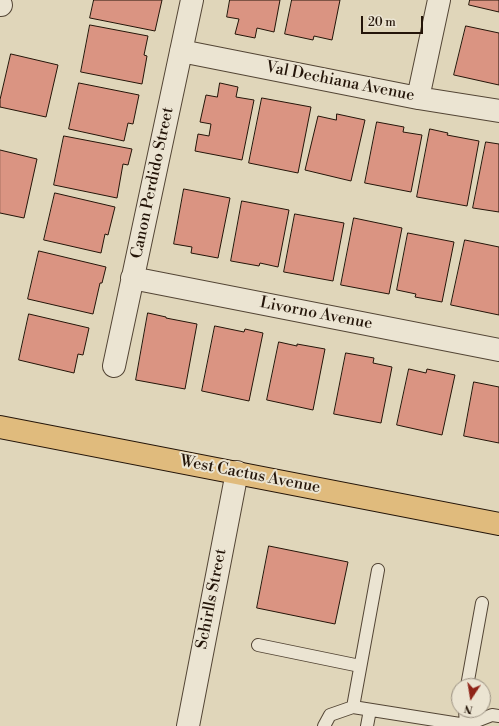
<!DOCTYPE html>
<style>
body{margin:0}
#map{position:relative;width:499px;height:726px;overflow:hidden;background:#e0d6ba;font-family:"Libre Bodoni",serif}
canvas{display:block}
.north{position:absolute;left:451px;top:678px;width:40px;height:40px;box-sizing:border-box;background:#ebe4d2;border:1px solid #9b9182;border-radius:50%;rotate:192deg;font-size:11px;font-weight:700;line-height:16px;text-align:center;color:#241509}
.north::after{content:'';display:block;margin:auto;width:14px;height:18px;background:#8f2418;clip-path:polygon(50% 0,100% 100%,50% 72%,0 100%)}
.scale{position:absolute;left:361px;top:16px;width:62px;height:18px;box-sizing:border-box;border:2px solid #241509;border-top:0;padding-left:5px;font-size:12px;line-height:14px;white-space:nowrap;color:#241509;-webkit-text-stroke:3px #ebe4d2;paint-order:stroke}
</style>
<div id="map">
<canvas width="499" height="726"></canvas>
<div class="north">N</div>
<div class="scale">20 m</div>
</div>
<script>
const context = document.querySelector('canvas').getContext('2d');
context.lineJoin = 'round';
function fill(path, color) { context.fillStyle = color; context.fill(path, 'evenodd'); }
function strokePath(path, color, width, dash) { context.strokeStyle = color; context.lineWidth = width; context.lineCap = dash ? 'butt' : 'round'; context.setLineDash(dash || []); context.stroke(path); }
function drawText(font, color, halo, rows, align = 'center') {
  context.font = font + ' "Libre Bodoni",serif'; context.lineWidth = 4; context.setLineDash([]); context.textBaseline = 'middle'; context.strokeStyle = halo; context.fillStyle = color; for (const [text, x, y, turn = 0] of rows) {
    context.save(); context.translate(x, y); context.rotate((+turn || 0) * Math.PI / 180); context.textAlign = isNaN(turn) ? turn : align; if (halo) context.strokeText(text, 0, 0); context.fillText(text, 0, 0); context.restore();
  }
}
const building = new Path2D(`
 M94,0H162L155,31L90,18Z
 M230,0H280L274,32L257,28L255,38L235,34L239,19L227,17Z
 M292,0H340L332,40L314,36L313,40L285,34Z
 M470,0H499V12L469,5Z
 M90,25L148,36L144,55L147,56L142,84L81,72Z
 M466,26L499,33V85L454,75Z
 M11,54L58,65L46,117L0,107V100Z
 M79,83L139,95L133,124L128,123L124,141L69,129Z
 M220,83L238,87L236,97L254,100L242,160L195,151L198,134L209,136L211,124L200,122L206,95L217,97Z
 M262,98L311,107L298,173L249,163Z
 M337,114L365,120L351,181L305,170L318,116L336,120Z
 M377,122L404,127L403,132L422,135L411,192L365,183Z
 M430,129L448,133L447,135L479,141L467,206L417,197Z
 M64,136L132,149L128,165L123,164L117,198L54,185Z
 M486,142L499,144V212L473,208Z
 M0,150L37,159L24,218L0,213Z
 M184,189L230,198L218,258L191,253L192,247L174,244Z
 M55,193L115,207L108,235L105,234L101,253L44,240Z
 M242,201L289,210L278,267L260,263L259,266L231,261Z
 M295,214L344,223L333,281L284,272Z
 M354,218L402,228L389,294L341,285Z
 M408,233L454,242L442,302L415,297L416,294L397,290Z
 M465,240L499,247V315L451,305Z
 M39,251L106,267L102,283H100L93,314L28,299Z
 M148,313L166,317V318L197,324L185,389L136,380Z
 M29,314L89,328L83,355L78,354L74,373L19,360Z
 M215,326L244,332L245,329L263,333L249,401L202,391Z
 M279,342L297,346V344L325,349L313,410L267,400Z
 M346,353L374,358L373,363L392,367L381,423L334,414Z
 M409,369L426,373L427,369L455,375L442,435L397,425Z
 M474,382L499,387V443L464,436Z
 M269,546L348,562L335,624L257,608Z`);
fill(building, '#da9482');
strokePath(building, '#241509', 1);
const lane = new Path2D(`
 M258,645L360,666
 M467,686L482,603
 M353,707L378,570
 M465,710L466,725
 M324,726L330,715L353,707L466,725L492,715L499,716
 M367,726L370,710`);
const street = new Path2D(`
 M0,4L1,5
 M181,51L418,98L499,111
 M418,98L439,0
 M132,278L499,350
 M114,366L192,0
 M188,726L237,472`);
const primary = new Path2D(`
 M0,427L499,524`);
strokePath(lane, '#534535', 14);
strokePath(street, '#534535', 24);
strokePath(primary, '#241509', 24);
strokePath(lane, '#ebe4d2', 12);
strokePath(street, '#ebe4d2', 22);
strokePath(primary, '#e0bb7d', 22);
drawText('16px', '#241509', '#ebe4d2', [
 ["Val Dechiana Avenue",340,82,11],
 ["Canon Perdido Street",153,183,-78],
 ["Livorno Avenue",316,314,11],
 ["West Cactus Avenue",250,475,11],
 ["Schirlls Street",212,599,-79]
]);
</script>
